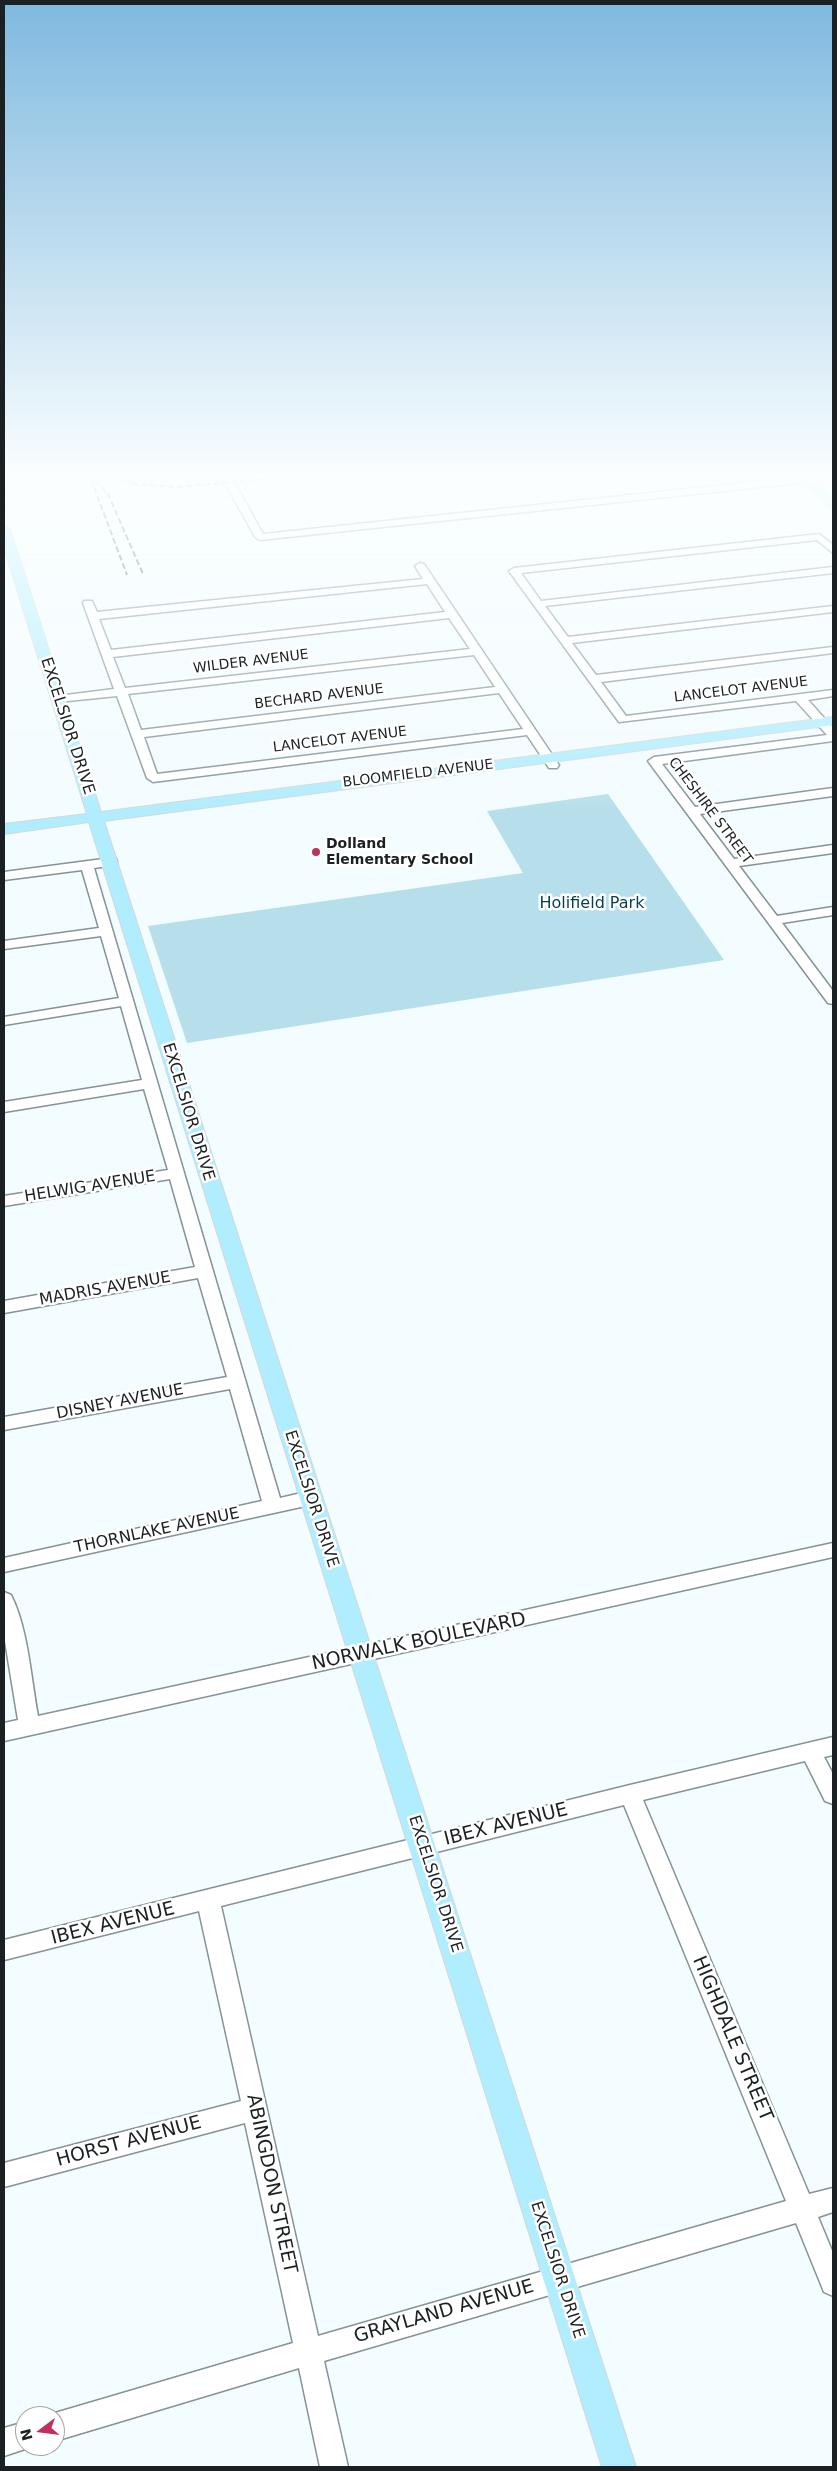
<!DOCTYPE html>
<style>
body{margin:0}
#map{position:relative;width:837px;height:2471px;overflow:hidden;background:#f3fcff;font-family:"DejaVu Sans",sans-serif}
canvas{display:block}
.frame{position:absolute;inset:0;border:5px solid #1b2022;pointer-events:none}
.north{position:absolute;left:15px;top:2406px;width:50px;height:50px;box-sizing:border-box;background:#fff;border:1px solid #a4a6a7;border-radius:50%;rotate:255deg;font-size:14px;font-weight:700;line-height:20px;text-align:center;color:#1b2022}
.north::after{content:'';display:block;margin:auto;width:18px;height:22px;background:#bf305d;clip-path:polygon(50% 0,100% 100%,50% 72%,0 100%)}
</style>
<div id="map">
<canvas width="837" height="2471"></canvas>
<div class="frame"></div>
<div class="north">N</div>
</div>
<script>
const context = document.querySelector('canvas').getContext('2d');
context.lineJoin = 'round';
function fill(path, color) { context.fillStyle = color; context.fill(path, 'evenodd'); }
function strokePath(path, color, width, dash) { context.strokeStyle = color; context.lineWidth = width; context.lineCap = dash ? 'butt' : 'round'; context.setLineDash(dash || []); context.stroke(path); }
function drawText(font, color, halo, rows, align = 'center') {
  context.font = font + ' "DejaVu Sans",sans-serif'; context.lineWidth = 5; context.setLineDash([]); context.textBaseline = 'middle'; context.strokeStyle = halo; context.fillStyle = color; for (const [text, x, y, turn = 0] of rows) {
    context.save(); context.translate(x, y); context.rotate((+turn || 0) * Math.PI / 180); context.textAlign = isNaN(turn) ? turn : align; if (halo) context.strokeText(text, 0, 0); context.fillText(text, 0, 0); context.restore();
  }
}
fill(new Path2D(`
 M608,794L724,960L187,1043L148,926L523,873L487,811Z`), '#b6dfeb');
const minor = new Path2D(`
 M219,472H229L263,534L819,475L824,478L819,481L260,540L255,537Z
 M819,534L833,545V553L817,540L521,573L541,601L833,567V573L545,606L568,637L833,606V612L572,643L596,675L833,647V653L601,682L626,716L833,690V696L808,700L833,728V741L662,764L695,807L833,788V796L700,814L734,859L833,845V853L739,866L777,916L833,907V915L782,923L833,991V1004L828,1003L648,761L654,757L827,735L796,701L619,722L509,571L514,568Z
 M420,563L424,564L559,765L557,768H549L527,735L153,782L147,778L117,696L58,702L52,699L58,696L114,689L83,603L84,601H92L97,612L423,579L415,566ZM427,584L445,612L111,650L99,619ZM449,618L470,649L125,688L113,657ZM474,655L495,687L141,730L128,694ZM499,693L523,729L157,774L144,737Z
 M111,858L116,859L117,862L116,865L94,868L280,1498L310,1491L317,1493L319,1498L317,1503L310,1505L4,1572V1558L262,1501L230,1389L4,1430V1417L227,1377L198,1278L4,1313V1301L195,1267L170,1179L4,1206V1196L168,1170L144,1089L4,1112V1102L142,1080L121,1006L4,1025V1017L119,998L101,936L4,949V941L99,928L82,870L4,880V872Z
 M833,1543V1557L4,1741V1723L18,1720L4,1635V1592L11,1595C28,1628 31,1679 38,1716Z
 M833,1737V1755L824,1757L833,1774V1804L825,1801L805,1761L643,1800L809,2194L833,2188V2212L818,2217L833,2253V2296L824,2292L796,2223L324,2361L348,2467H320L299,2368L55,2441V2416H49L55,2413L293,2343L245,2123L4,2187V2163L241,2101L199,1911L4,1960V1940L630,1785ZM624,1805L786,2201L318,2336L221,1906Z
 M25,2422V2446H34L4,2456V2428Z`);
const major = new Path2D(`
 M792,472H805L833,498V507H829Z
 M4,525L10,529L101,812L833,717V725L104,821L636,2467H602L89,822L4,834V824L87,814L4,548Z`);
strokePath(minor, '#859397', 3);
strokePath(major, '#d6d7d7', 2);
fill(minor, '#fff');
fill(major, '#b0edfe');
strokePath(new Path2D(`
 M98,472L136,484L176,487L343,472
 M89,474L108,494L143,574
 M91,479L127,575`), '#52585a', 2, [6, 3]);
fill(new Path2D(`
 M754,472H780V474L758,476Z`), '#343f42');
fill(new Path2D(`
 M758,472H780V474L758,476Z`), '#2a3336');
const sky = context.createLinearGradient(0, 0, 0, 818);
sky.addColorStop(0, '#7fb9df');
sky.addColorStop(0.58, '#fafeff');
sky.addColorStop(1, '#fafeff00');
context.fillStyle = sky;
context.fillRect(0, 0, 837, 818);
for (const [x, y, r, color] of [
 [316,852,5,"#bf305d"]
]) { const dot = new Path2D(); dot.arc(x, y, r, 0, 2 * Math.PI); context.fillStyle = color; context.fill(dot); strokePath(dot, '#fff', 2); }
drawText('14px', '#1b2022', '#fff', [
 ["WILDER AVENUE",251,662,-7],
 ["LANCELOT AVENUE",741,690,-7],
 ["BECHARD AVENUE",319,697,-7],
 ["LANCELOT AVENUE",340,740,-7],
 ["BLOOMFIELD AVENUE",418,774,-7],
 ["CHESHIRE STREET",710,811,53]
]);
drawText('bold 14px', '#1b2022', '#fff', [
 ["Dolland",326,844],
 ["Elementary School",326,860]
], 'left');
drawText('16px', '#1b2022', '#fff', [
 ["EXCELSIOR DRIVE",67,726,72],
 ["EXCELSIOR DRIVE",188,1112,73],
 ["HELWIG AVENUE",90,1187,-9],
 ["MADRIS AVENUE",105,1289,-10],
 ["DISNEY AVENUE",120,1402,-11],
 ["EXCELSIOR DRIVE",311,1499,72],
 ["THORNLAKE AVENUE",157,1531,-12],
 ["EXCELSIOR DRIVE",435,1884,72],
 ["EXCELSIOR DRIVE",557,2270,72]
]);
drawText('16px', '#023f4c', '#fff', [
 ["Holifield Park",592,904]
]);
drawText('19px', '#1b2022', '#fff', [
 ["NORWALK BOULEVARD",419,1642,-12],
 ["IBEX AVENUE",506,1825,-14],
 ["IBEX AVENUE",113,1924,-14],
 ["HIGHDALE STREET",732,2039,67],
 ["HORST AVENUE",129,2142,-15],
 ["ABINGDON STREET",271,2184,78],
 ["GRAYLAND AVENUE",444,2312,-16]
]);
</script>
